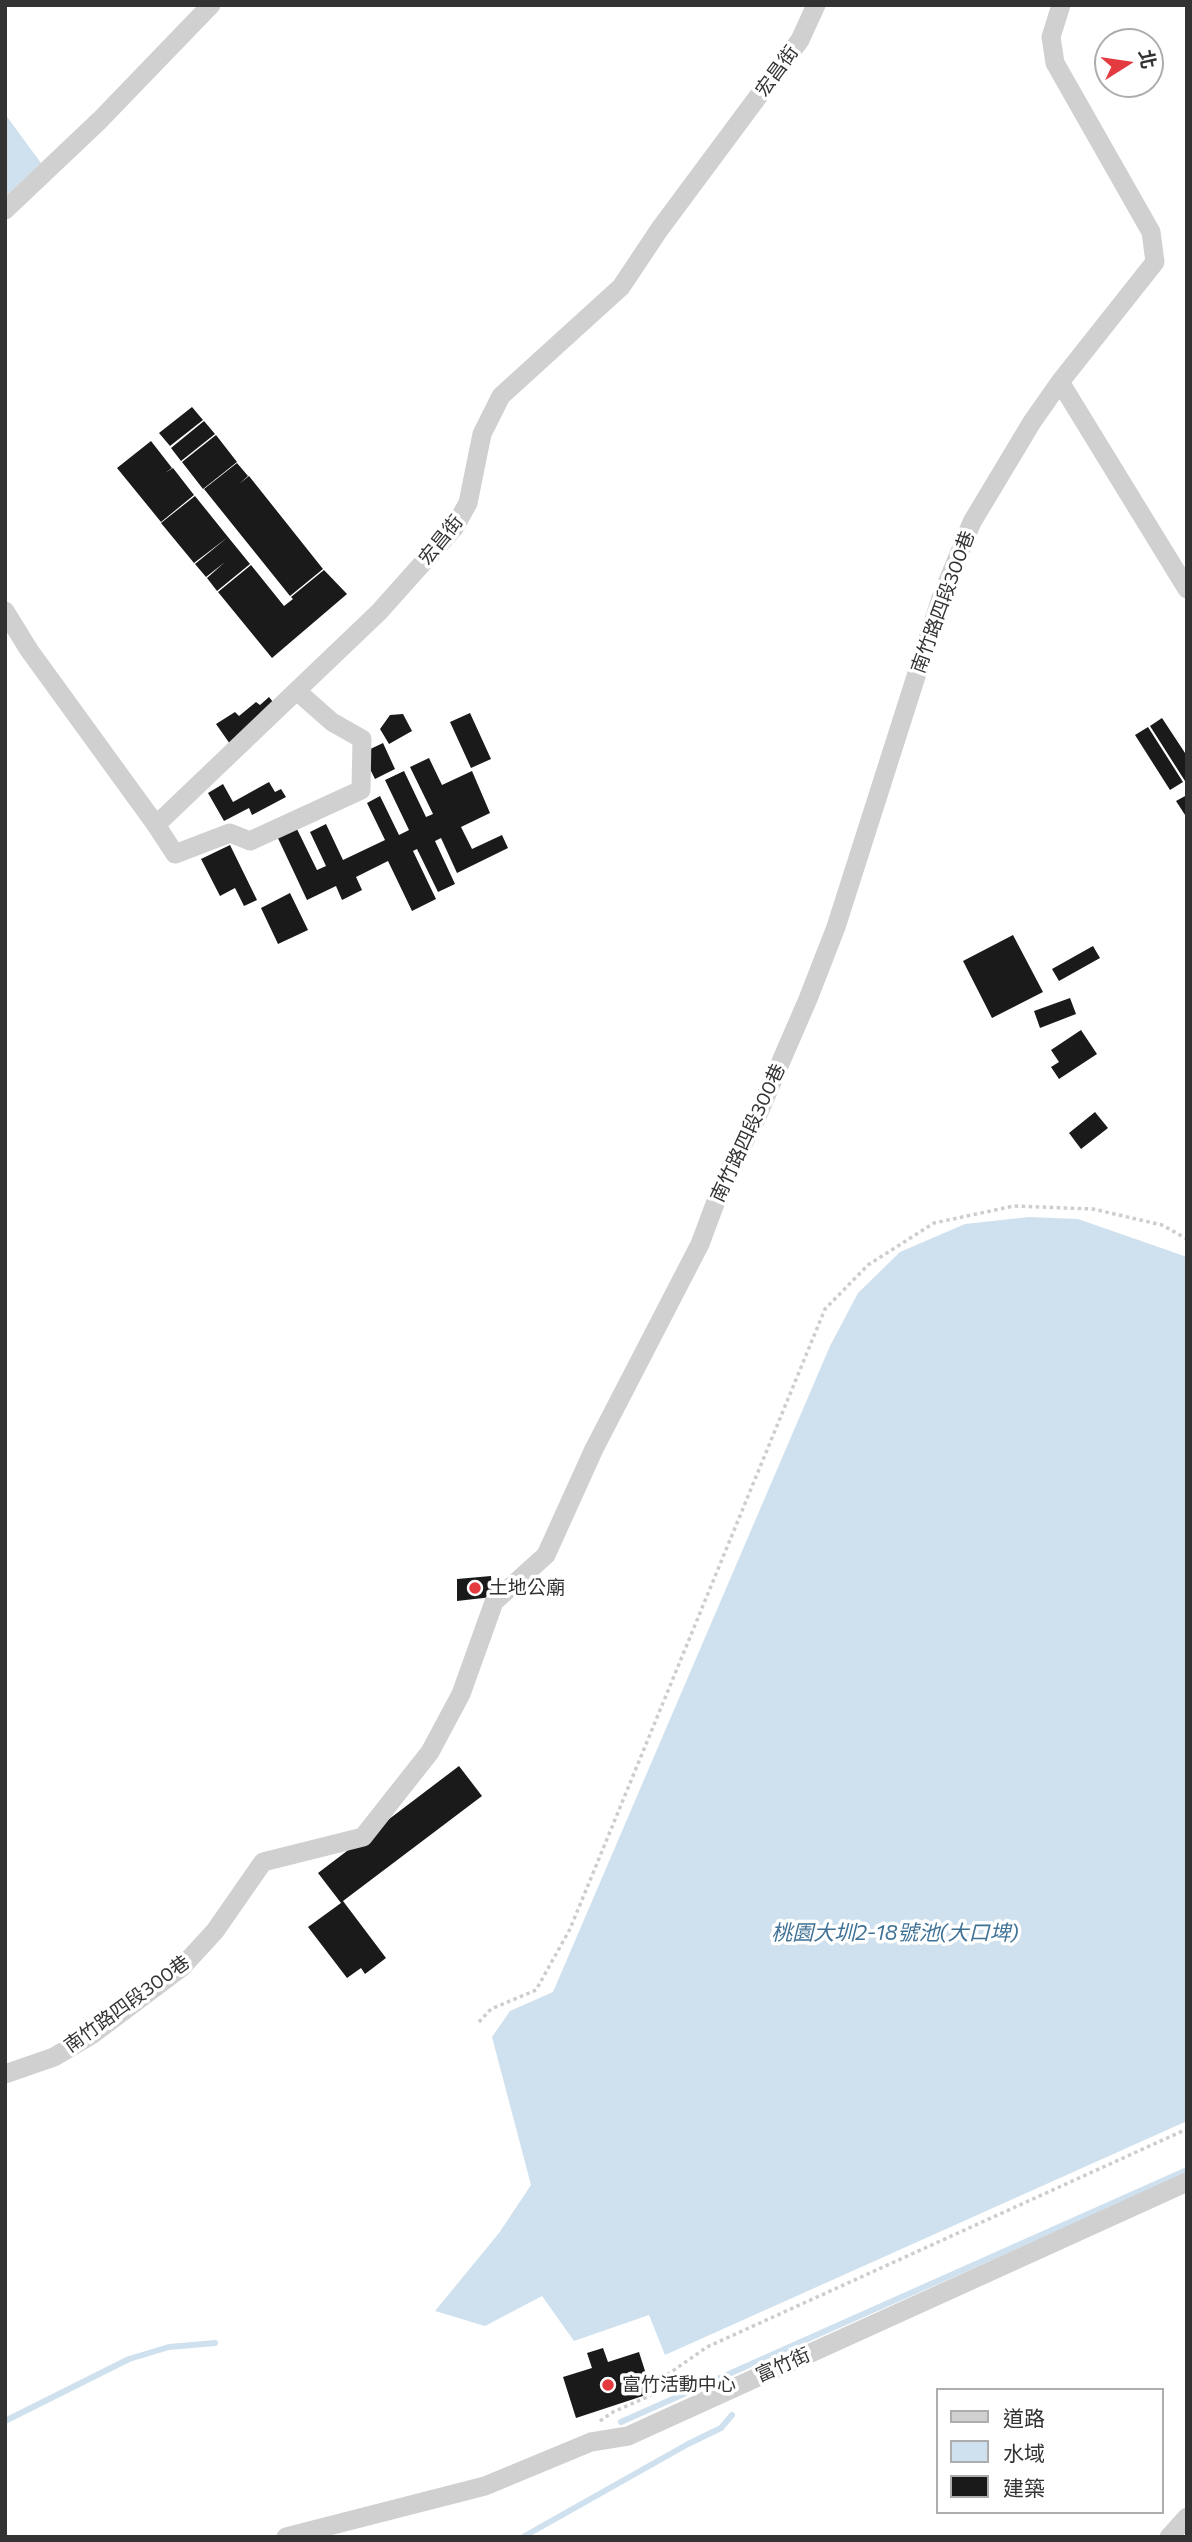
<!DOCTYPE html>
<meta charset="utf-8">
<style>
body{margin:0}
#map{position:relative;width:1192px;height:2542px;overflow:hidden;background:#fff;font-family:Commissioner,"Noto Sans TC",sans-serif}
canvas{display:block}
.frame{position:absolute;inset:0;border:7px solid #333;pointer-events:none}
.legend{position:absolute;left:936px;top:2388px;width:228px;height:126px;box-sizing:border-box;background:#fff;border:2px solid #adadad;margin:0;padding:9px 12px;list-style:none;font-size:21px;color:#333}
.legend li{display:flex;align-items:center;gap:14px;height:35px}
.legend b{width:35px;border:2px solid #adadad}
.north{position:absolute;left:1094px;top:28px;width:70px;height:70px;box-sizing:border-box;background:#fff;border:2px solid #adadad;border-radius:50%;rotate:78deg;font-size:19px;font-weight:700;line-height:28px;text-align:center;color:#333}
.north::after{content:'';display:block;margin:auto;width:24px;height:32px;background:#e43b41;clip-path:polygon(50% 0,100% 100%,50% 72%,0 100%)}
</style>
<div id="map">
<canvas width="1192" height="2542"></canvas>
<div class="frame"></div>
<ul class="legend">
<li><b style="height:9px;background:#d0d0d0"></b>道路</li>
<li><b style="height:19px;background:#cfe1ee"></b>水域</li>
<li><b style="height:19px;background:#1a1a1a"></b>建築</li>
</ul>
<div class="north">北</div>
</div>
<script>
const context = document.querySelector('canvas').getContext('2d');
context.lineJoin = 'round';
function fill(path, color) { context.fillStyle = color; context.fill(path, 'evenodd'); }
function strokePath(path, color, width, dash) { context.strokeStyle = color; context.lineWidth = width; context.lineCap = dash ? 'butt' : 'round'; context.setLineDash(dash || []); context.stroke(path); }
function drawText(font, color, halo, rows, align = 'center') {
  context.font = font + ' Commissioner,"Noto Sans TC",sans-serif'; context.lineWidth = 7; context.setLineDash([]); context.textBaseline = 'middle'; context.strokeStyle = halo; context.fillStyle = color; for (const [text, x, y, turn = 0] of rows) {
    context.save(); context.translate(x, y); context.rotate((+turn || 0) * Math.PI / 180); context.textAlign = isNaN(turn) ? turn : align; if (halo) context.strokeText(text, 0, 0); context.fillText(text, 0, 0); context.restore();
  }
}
fill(new Path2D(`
 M5,114L41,163L5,197Z
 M1029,1217L1078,1219L1187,1257V2121L665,2355L649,2315L574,2341L542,2296L485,2326L435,2311L499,2233L531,2185L492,2037L510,2011L553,1992L830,1346L858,1293L900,1252L965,1224Z`), '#cfe1ee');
strokePath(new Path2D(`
 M5,2421L129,2359L169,2347L215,2343
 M621,2422L1187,2170
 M523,2537L688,2444L721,2428L732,2415`), '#cfe1ee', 6);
fill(new Path2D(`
 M192,407L203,420L170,446L159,433Z
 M204,421L215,434L181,461L171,448Z
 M216,435L237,462L203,489L182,462Z
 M151,441L172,468L165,473L173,468L194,495L161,522L117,468Z
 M237,463L248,476L239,484L249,476L323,569L290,596L204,489Z
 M195,496L228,537L194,563L161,523Z
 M228,537L250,564L217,591L207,578L225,562L206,577L195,564Z
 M251,565L284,606L293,599L291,597L324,570L347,594L272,658L218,592Z
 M269,697L273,702L230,744L216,724L235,712L239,716L256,702L260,705Z
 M470,713L491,759L471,768L450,722Z
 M403,714L412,731L389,744L380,729L390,715Z
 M1162,718L1187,756L1185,781L1150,726Z
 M1148,727L1183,782L1170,790L1135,735Z
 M383,743L395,769L375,779L362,753Z
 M429,758L442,785L472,771L490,813L461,827L472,849L502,835L508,848L457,873L441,838L435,841L455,884L438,892L417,849L413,851L436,899L412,911L388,861L356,877L362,890L342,900L336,886L307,900L276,834L295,825L317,870L326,866L310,832L326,824L343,860L385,840L367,803L380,796L399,835L409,830L385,780L404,771L426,817L433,814L410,767Z
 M269,782L275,792L281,789L286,797L252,815L249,808L224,821L208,793L223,784L233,802Z
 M1187,795V818L1176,801Z
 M230,845L257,900L244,906L235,888L220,896L201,859Z
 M290,893L308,930L278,944L261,908Z
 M1013,935L1043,992L992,1018L963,961Z
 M1093,946L1100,958L1059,981L1052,969Z
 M1070,998L1076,1014L1040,1028L1034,1011Z
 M1081,1030L1097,1054L1059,1079L1051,1067L1059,1062L1051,1050Z
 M1095,1112L1108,1128L1081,1149L1069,1133Z
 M491,1576L492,1597L457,1601V1579Z
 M459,1766L482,1796L343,1901L386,1958L365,1974L361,1968L347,1978L308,1927L341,1903L318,1873Z
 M603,2348L608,2362L639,2352L652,2393L576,2418L563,2377L592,2368L587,2353Z`), '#1a1a1a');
strokePath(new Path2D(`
 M479,2022L491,2009L536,1990L570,1929L825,1309L868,1265L934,1223L1014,1206L1093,1209L1162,1225L1187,1239
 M600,2421L613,2412L656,2393L667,2375L707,2347L1187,2129`), '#cdcdcd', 3.5, [3.5, 3.5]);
strokePath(new Path2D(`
 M5,210L100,120L211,5
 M1060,382L1187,589
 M5,611L29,650L156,825L175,854L230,833L250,841L361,790L362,739L332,722L298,692
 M156,825L379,612L454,528L468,503L482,434L501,396L621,287L659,230L800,40L816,5
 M5,2074L54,2057L93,2034L181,1968L215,1931L263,1862L363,1837L430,1752L461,1694L494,1602L546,1555L594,1449L700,1244L722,1185L756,1119L808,999L836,927L941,598L972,522L1032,422L1060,382L1155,262L1151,232L1055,63L1051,37L1061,5
 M286,2537L485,2486L591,2442L628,2436L1187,2182
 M1169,2537L1187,2517`), '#d0d0d0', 19);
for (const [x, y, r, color] of [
 [475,1588,7,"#e43b41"],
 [608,2385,7,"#e43b41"]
]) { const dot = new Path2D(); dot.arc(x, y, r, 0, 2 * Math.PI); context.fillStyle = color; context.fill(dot); strokePath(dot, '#fff', 2.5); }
drawText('19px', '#333', '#fff', [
 ["宏昌街",777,71,-54],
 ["宏昌街",441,540,-51],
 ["南竹路四段300巷",943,602,-70],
 ["南竹路四段300巷",748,1133,-65],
 ["南竹路四段300巷",127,2004,-36],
 ["富竹街",783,2365,-24]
]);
drawText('19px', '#333', '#fff', [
 ["土地公廟",489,1588],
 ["富竹活動中心",622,2385]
], 'left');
drawText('italic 21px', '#407296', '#fff', [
 ["桃園大圳2-18號池(大口埤)",895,1933]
]);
</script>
